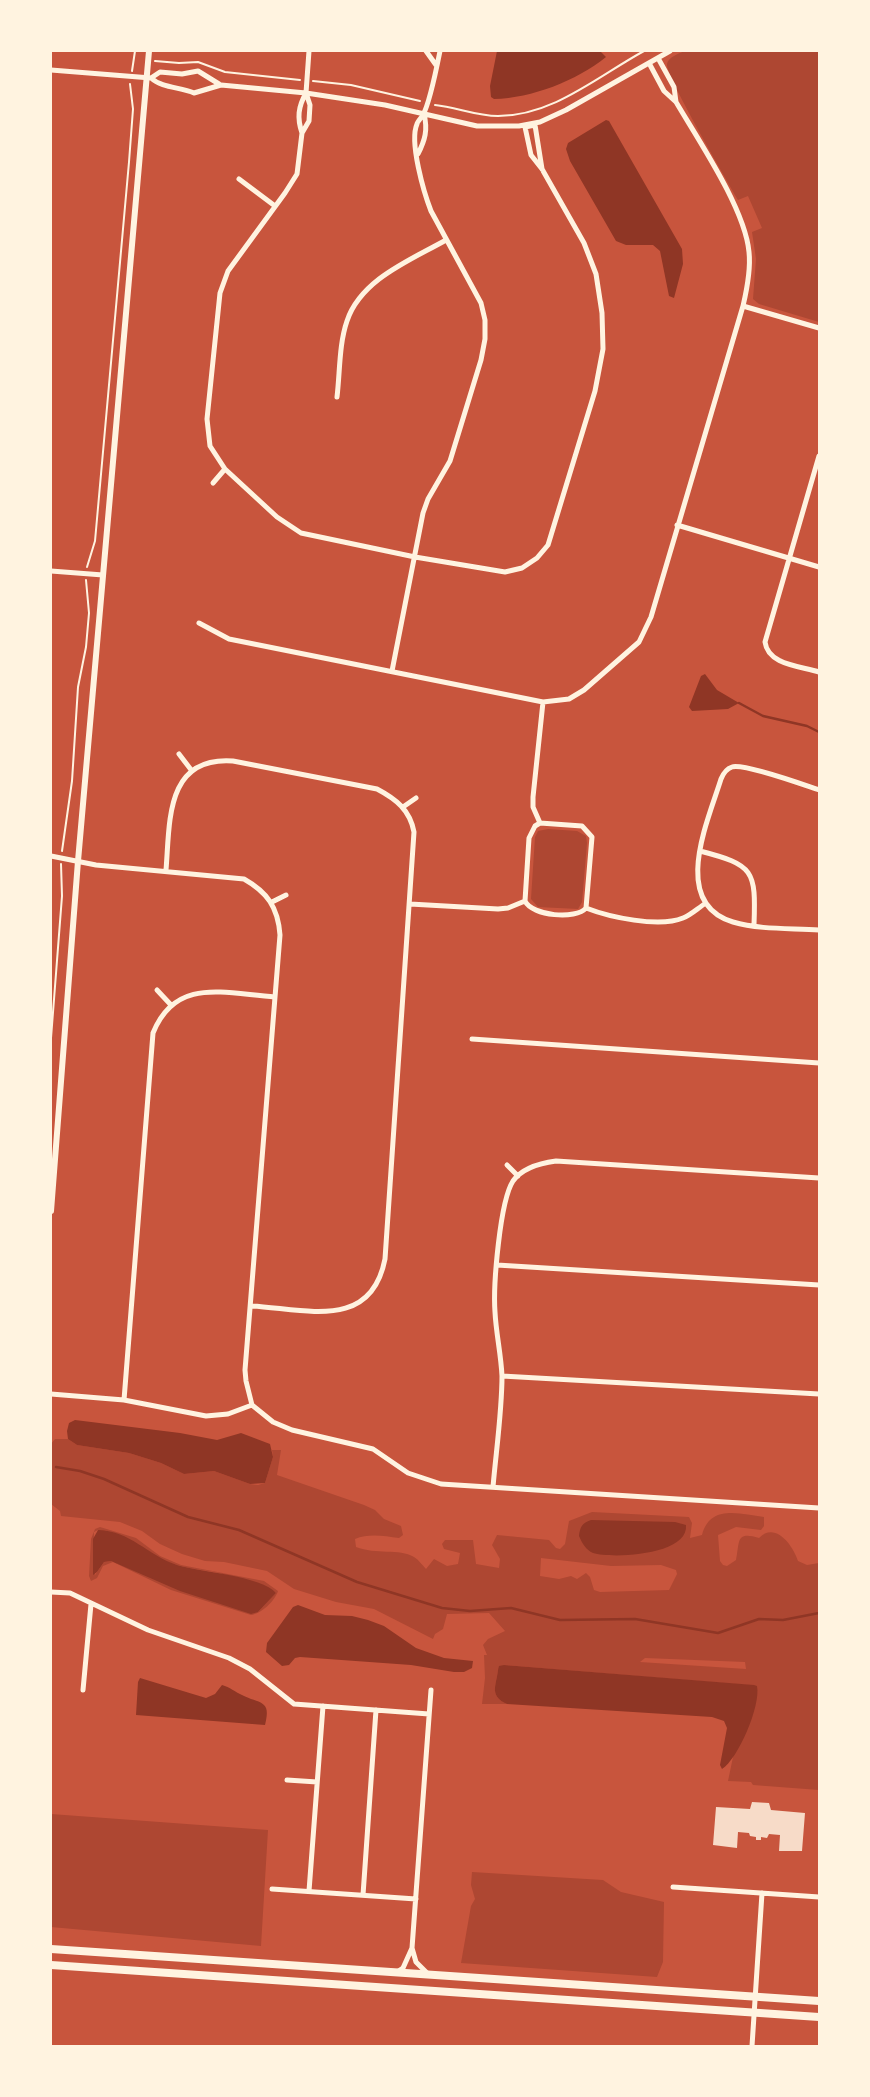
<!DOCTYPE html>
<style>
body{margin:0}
#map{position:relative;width:870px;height:2097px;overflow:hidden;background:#c8553d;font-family:"PT Serif",serif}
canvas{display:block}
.frame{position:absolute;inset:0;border:52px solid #fff3e0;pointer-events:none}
</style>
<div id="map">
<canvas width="870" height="2097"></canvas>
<div class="frame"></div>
</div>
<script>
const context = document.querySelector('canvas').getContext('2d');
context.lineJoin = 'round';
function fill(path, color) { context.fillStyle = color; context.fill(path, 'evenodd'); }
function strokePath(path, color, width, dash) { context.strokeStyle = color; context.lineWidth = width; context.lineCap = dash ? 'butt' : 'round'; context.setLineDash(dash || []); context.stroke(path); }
fill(new Path2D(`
 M684,51H819V322L759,304L753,299L756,259L752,232L762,228L748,196L738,200C728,182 665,75 667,64C668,57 679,54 684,51Z
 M548,829L577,831L586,836L587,843L582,902L578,909L538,907L531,899L535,837L538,831Z
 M55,1439H68L77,1445L129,1453L161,1463L184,1474L214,1471L250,1484L258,1485L265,1483L273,1457L272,1450H281L277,1475L364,1505L375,1510L384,1519L401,1526L403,1535L399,1538C384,1536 369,1533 355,1539L356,1547C376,1555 399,1548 414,1557C419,1560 422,1565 426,1569L434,1559L447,1566L458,1564L460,1553L444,1549L442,1544L445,1540H473L476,1564L499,1568L500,1559L492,1545L497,1535L549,1540L556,1548L560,1549L565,1544L569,1521L592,1512L689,1517L692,1523L690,1538L702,1535C710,1504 740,1514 764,1517V1526L761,1530L736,1527L718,1535L720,1561L723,1565L727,1566L736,1560C740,1542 735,1531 759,1538C775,1521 793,1545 798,1561L807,1565L819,1563V1790L753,1785L751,1782L728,1781L748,1685L504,1665L498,1670C496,1686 489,1696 507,1704H482L485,1678L484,1655H487L483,1645L488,1639L505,1631L489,1613L447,1614L443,1629L435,1634L433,1639L374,1609L336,1602L294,1589L267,1571L224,1562L205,1561L182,1554L160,1544L142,1531L120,1522L61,1516L60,1511L51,1504V1444ZM541,1558L611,1566L661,1565L676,1570L677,1574L669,1590L600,1592L594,1590L590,1577L586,1573L577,1579L571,1576L559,1579L540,1576ZM645,1658L745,1662L746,1669L640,1662Z
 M100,1527L136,1538L160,1556L181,1565L264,1581L278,1591C275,1601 261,1614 251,1615L171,1590L113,1562L103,1566L97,1578L91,1581L89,1576L91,1539L95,1529ZM98,1530C121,1530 142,1548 161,1559C179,1568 200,1569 219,1573C239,1578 257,1585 276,1593L258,1612L111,1561L104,1562L95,1575L94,1532Z
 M51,1814L268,1830L261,1946L51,1927Z
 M472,1872L603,1880L621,1892L664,1902L663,1962L657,1977L461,1963L471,1906L475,1899L471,1885Z`), '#ae4732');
fill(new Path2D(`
 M497,51H600L606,57C576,81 532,98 494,99L491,97L490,86Z
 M606,120L609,121L682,249L683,264L674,298L669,296L660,251L653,245H626L616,241L570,161L566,149L568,143Z
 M705,674L717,690L739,703L728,709L692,711L689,707L701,676Z
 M75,1420L180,1433L217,1440L241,1433L270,1444L273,1457L265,1483L250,1484L214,1471L184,1474L161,1463L129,1453L77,1445L68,1439L67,1431L69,1423Z
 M591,1520L675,1522L686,1525C689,1555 613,1559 593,1553C586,1550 582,1543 579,1536C580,1527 582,1523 591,1520Z
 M98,1530C129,1530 149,1556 177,1565C200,1572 262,1576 276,1593L258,1612L251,1614L180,1591L111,1561L104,1562L97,1572L93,1575V1539Z
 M298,1605L325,1615L352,1616L368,1620L384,1626L416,1648L444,1658L473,1661L472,1668L464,1672H454L411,1665L300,1657L295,1658L289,1665L282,1666L266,1652L267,1643L293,1607Z
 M504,1665L754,1685L757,1686C761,1706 738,1759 722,1769L720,1765L727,1728L724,1721L712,1717L507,1704C489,1696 496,1686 498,1670L499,1666Z
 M140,1678L206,1698L215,1694L222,1685C230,1687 235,1692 242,1695C259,1704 272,1699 265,1725L136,1715L138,1682Z`), '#8f3625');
strokePath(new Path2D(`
 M739,703L763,716L807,726L819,732
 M56,1467L80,1471L104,1479L188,1517L239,1530L357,1582L442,1608L470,1611L511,1608L560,1620L635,1619L718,1633L759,1619L783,1620L819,1613`), '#8f3625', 2.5);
fill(new Path2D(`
 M752,1802L769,1803L771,1810L805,1813L802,1851H779L780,1835L769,1834L767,1838L761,1837V1840H756V1837L750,1836L749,1833L738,1832L737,1848L713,1845L716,1807L750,1809Z`), '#f7dbc8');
strokePath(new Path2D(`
 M155,61L179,63L198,62L225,72L300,80
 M132,71L135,51
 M313,81L351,85L420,101
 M435,105C456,107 476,116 498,116C553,116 598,76 644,51
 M87,567L95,541L129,162L133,109L130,84
 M62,851L72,781L78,687L86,647L89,613L86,580
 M51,1038L62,896L61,864`), '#fff3e0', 2);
strokePath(new Path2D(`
 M309,51L306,93L310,105L309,121L302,133L297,174L285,193L228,271L220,293L207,419L210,446L225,469L277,517L301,533L415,557L505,572L522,568L537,558L548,545L595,391L603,349L602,313L596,274L584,243L542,169L531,155L525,127L535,125L542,169
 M426,51L436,65
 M658,58L674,87L676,102
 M51,70L151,78L160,72L182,74L198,71L219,84
 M151,78C162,88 180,87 194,93L221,85L306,93L385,105L477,126H519L540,122L566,110L670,51
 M302,133C297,118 298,107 306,93
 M418,154C425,140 428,130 424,114
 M239,179L275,206
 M743,306L819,328
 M337,397C340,372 339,344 347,321C361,279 411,260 446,240
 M819,456L765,642C768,665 800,666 819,672
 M213,483L225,469
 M677,525L819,567
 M51,571L103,575
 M199,623L229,639L543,702L569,699L584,690L639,642L651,617L743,306C747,289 751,270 749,252C745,209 699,141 676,102L664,91L649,63
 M392,671L423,513L428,499L450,461L481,360L485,339V320L481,303L431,211C424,193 409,142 417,124C417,122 422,117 423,115C430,102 437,66 440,51
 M179,754L192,771
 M819,790C804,785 744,763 732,767C726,769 723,774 721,779C708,821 670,903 733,922C760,930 792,928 819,930
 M403,807L416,798
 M540,823L582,826L592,837L586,908
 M700,851C754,865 756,870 754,925
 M51,856L96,865L244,879C267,892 278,907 280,935L245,1370L246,1381L252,1405
 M166,870C170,822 165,756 233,761L377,789C396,799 410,810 414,832L385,1259C371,1331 306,1309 252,1306
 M525,901L529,838L535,826L540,823L533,807V797L543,702
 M272,902L286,895
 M410,904L498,909L508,908L525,901C532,916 576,920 586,908C609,917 659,928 683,918C691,915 698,908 706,903
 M157,990L171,1005
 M472,1039L819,1063
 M507,1165L518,1176
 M497,1265L819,1285
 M502,1376L819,1394
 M51,1394L124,1400L206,1416L228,1414L252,1405
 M124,1400L153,1033C176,976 226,994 275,997
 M252,1405L273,1422L292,1430L373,1449L408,1473L441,1484L819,1508
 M493,1487C496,1452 502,1411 502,1376C501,1354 496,1333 495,1312C493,1285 500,1201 513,1181C523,1167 541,1163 556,1161L819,1178
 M51,1592L70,1593L148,1630L229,1658L250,1669L294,1704L429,1714
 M83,1690L91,1604
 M287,1780L317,1782
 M673,1887L819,1897
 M272,1889L416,1899
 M309,1891L323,1706
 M363,1895L376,1710
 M412,1948L431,1690
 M397,1972L403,1968L412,1948L416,1962L427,1973
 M752,2046L762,1893`), '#fff3e0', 5);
strokePath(new Path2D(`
 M51,1211L78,861L149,51`), '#fff3e0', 6);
strokePath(new Path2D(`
 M51,1949L819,2001
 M51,1965L819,2017`), '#fff3e0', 8);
</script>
